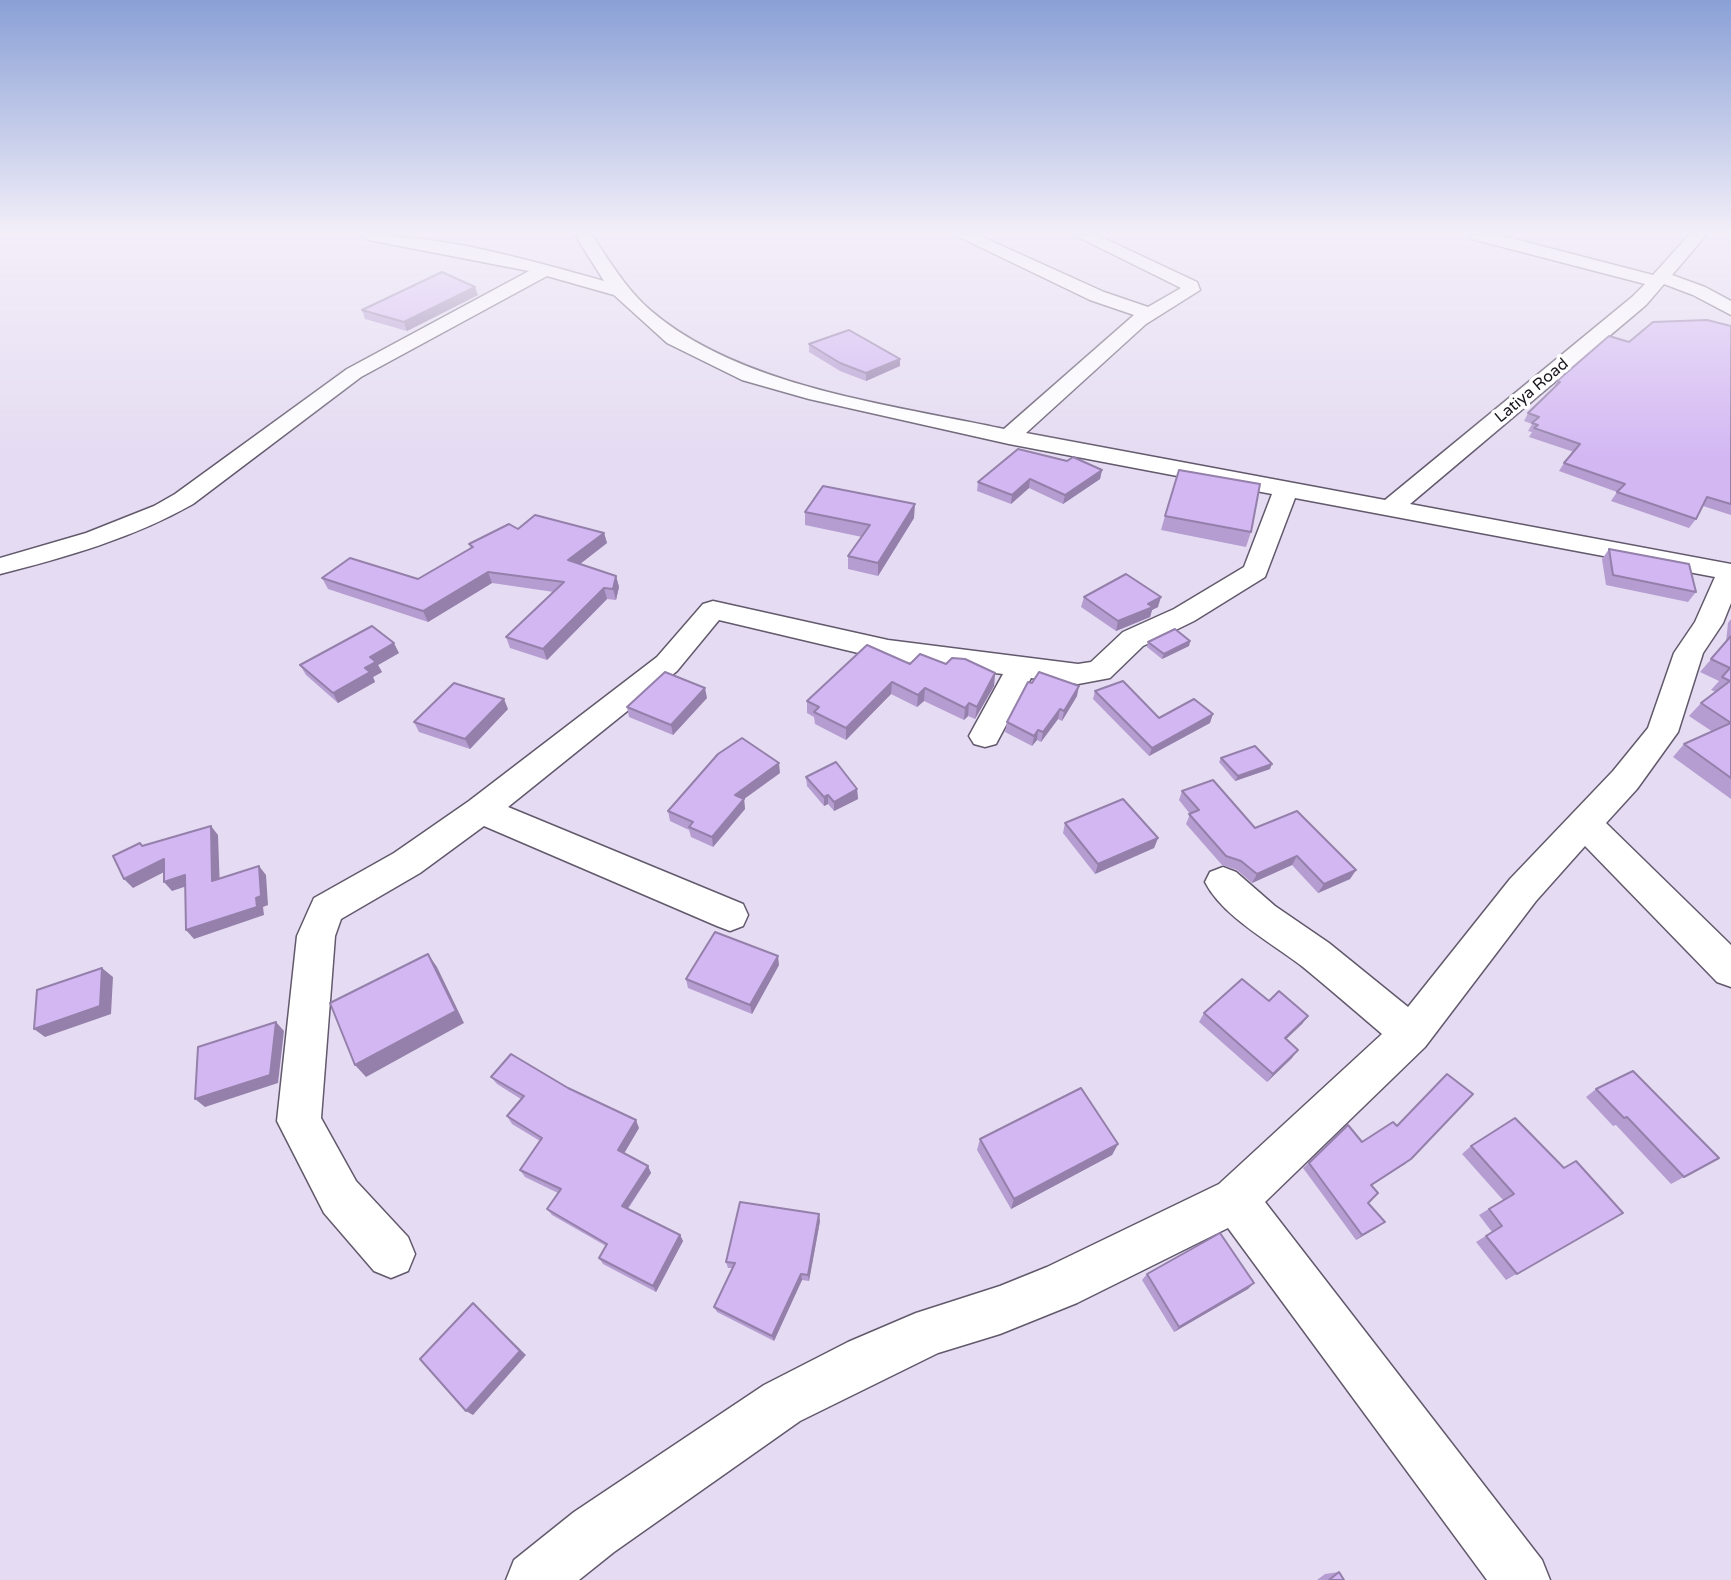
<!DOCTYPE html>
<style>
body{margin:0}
canvas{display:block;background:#e5dbf2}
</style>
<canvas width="1731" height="1580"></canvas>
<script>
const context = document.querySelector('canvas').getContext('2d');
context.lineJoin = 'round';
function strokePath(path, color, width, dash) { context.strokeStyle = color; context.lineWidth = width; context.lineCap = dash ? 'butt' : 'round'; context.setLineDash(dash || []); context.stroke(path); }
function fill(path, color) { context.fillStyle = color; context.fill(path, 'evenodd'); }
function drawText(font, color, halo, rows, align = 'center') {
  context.font = font + ' "Varela Round",sans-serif'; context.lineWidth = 7; context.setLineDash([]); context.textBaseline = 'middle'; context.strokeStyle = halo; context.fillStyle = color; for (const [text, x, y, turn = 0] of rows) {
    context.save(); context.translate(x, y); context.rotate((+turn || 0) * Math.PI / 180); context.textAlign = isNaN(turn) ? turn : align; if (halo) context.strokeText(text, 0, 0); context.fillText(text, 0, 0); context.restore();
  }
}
const minor = new Path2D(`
 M361,235C443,235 525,259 604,281L575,235H592C610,262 626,289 650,310C739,387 892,405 1004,429L1134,315L1090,300L955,235H978L1104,292L1148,307L1181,288L1074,235H1097L1197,282L1200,290L1146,324L1026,433L1385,500L1632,297L1645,284L1472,239L1470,235H1499L1653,275L1689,235H1706L1672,275L1705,287L1731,301V315L1693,295L1664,284L1646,305L1410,504L1731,564V603L1723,623L1703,653L1678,732L1637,789L1606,823L1731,945V987L1717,982L1585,846L1536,901L1425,1047L1265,1202L1542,1560L1550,1580H1487L1228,1228L1077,1303L1000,1334L938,1353L800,1421L614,1552L579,1580H506L514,1560L574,1512L764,1385L848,1342L916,1313L1000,1286L1047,1267L1219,1184L1382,1034C1356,1012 1330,989 1303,967C1272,943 1223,917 1205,882L1210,872L1223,867L1236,872L1275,906L1329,943L1408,1007L1510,879L1613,771L1648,728L1674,653L1695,622L1715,577L1295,498L1265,577L1194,621L1143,646L1110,678L1078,684L1031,678L996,744L985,747L974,744L969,736L1003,674L888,660L719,620L677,671L508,807L743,904L748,915L743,926L730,931L717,926L484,826L420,873L341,919L335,936L321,1118L356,1181L408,1237L415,1254L408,1271L391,1278L374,1271L324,1213L277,1121L297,936L309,909L314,898L394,853L469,801L657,657L703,604L713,601L888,640L1078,664L1091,662L1123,632L1174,609L1244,567L1272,494L1009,444L809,399L742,380L667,343L614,295L547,276L361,377L193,504C133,538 67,557 0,574V558L86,533L154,506L175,494L347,369L529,271L369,240Z`);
strokePath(minor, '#62596c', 3);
fill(minor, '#fff');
fill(new Path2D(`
 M478,295L407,331L365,319L362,310Z
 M1731,326V515L1703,506L1696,519L1689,528L1611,501L1617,492L1559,471L1564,463L1574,452L1529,437L1532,432L1528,431L1532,424L1524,421L1528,413L1553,389L1557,381L1629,342Z
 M809,344L900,366L866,381L840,371L809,352Z
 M1102,470L1100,479L1063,504L1029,488L1011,504L977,491L978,482Z
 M805,512L914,518L878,576L848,569V556L862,537L805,525Z
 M1165,516L1251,532L1246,547L1161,530Z
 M518,529L604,533L607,543L580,564L616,576L619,587L616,600L607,599L547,660L510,648L506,637L554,592L492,583L428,622L328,589L322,578L418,579L471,548L469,544Z
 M1609,549L1696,592L1688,602L1606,585L1602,559Z
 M1084,597L1158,607L1152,610L1150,617L1116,631L1081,607Z
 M1731,619V799L1673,757L1684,744L1713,732L1689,716L1701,703L1716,692L1711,690L1719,681L1700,672L1726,642L1728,623Z
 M1190,641L1189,646L1162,659L1147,647L1148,642Z
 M399,653L378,665L382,672L373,677L375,682L338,703L306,675L300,665Z
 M910,664H946L995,673L994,686L975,719L968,716L964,720L924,701L917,707L891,694L846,740L815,724L814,717L807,713V701Z
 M1095,691L1159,718L1210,723L1149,756L1093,699Z
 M1077,696L1062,721L1058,719L1041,742L1037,740L1032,746L1005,732L1007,722Z
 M707,698L673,735L629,717L627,707Z
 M508,709L470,749L419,732L414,722Z
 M1221,758L1270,769L1235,781L1219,762Z
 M780,773L744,799L745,809L713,847L691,837L689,830L670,821L668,811Z
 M806,777L857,789L858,799L834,811L828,804L824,806L807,786Z
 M1182,791L1255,828L1356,870L1350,879L1318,893L1292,865L1252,883L1237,870L1222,865L1186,824L1190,814L1179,800Z
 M1065,823L1158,838L1154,848L1095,874L1063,833Z
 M779,965L752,1014L688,988L686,979Z
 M1269,1001L1308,1016L1302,1024L1286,1039L1292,1058L1267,1082L1199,1022L1204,1013Z
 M491,1077L568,1088L639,1128L624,1153L648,1166L651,1173L628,1209L680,1235L683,1241L656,1292L603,1264L599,1258L606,1246L552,1215L547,1209L558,1193L525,1177L520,1170L540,1141L512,1124L507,1116L521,1099L497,1084Z
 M1596,1089L1719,1158L1671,1184L1616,1125L1613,1126L1586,1097Z
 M1348,1125L1362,1142L1411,1159L1405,1164L1371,1185L1368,1203L1378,1227L1356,1240L1303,1168Z
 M980,1139L1118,1144L1112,1155L1011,1209L977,1150Z
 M1471,1146L1564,1168L1623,1213L1506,1280L1476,1242L1492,1232L1479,1215L1503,1200L1462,1154Z
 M820,1221L809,1281L802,1280L774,1341L717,1312L714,1307L733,1268H728L726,1262Z
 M1147,1274L1248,1289L1174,1332L1142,1280Z
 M1339,1572L1344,1580H1317L1325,1574Z`), '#b59dd1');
fill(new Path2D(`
 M475,287L478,295L407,331L404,322Z
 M900,359V366L866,381V373Z
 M1102,470L1100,479L1063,504L1065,495Z
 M1030,479L1029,488L1011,504L1012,495Z
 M915,504L914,518L878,576V563Z
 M604,533L607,543L571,571L568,560Z
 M488,572L492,583L428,622L423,611Z
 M616,576L619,587L616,600L613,589Z
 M604,588L607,599L547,660L543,649Z
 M1161,597L1158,607L1152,610L1150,617L1116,631L1118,621Z
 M1190,641L1189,646L1162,659L1164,654Z
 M394,643L399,653L378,665L382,672L373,677L375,682L338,703L333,693L365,668L370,657Z
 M995,673L994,686L975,719L977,707Z
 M892,682L891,694L846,740V728Z
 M1079,686L1077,696L1062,721L1064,711Z
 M705,688L707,698L673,735L671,725Z
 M925,688L924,701L917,707L918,695Z
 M504,699L508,709L470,749L465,739Z
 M969,703L968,716L964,720L965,708Z
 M1060,709L1058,719L1041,742L1043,732Z
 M1213,714L1210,723L1149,756L1152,748Z
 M1038,730L1037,740L1032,746L1034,736Z
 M779,763L780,773L744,799L745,809L713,847L712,837L735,795Z
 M1272,764L1270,769L1235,781L1238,776Z
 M857,789L858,799L834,811V802Z
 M828,795V804L824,806V797Z
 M211,826L218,835L220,890L212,881Z
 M1158,838L1154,848L1095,874L1098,864Z
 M1297,856L1292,865L1252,883L1257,874Z
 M164,859L172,868L133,888L124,879Z
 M259,866L266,875L268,905L263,907L264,915L194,939L186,930L256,898Z
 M1356,870L1350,879L1318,893L1324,884Z
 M185,875L193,884L172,891L164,882Z
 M428,954L437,967L464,1023L366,1077L355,1065Z
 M778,956L779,965L752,1014L750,1005Z
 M102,968L113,977L111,1014L45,1037L34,1029Z
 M1308,1016L1302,1024L1279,1046L1285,1038Z
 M276,1022L284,1031L278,1083L205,1107L195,1099Z
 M1298,1050L1292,1058L1267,1082L1273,1074Z
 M636,1120L639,1128L622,1157L618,1150Z
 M1118,1144L1112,1155L1011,1209L1014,1199Z
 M1411,1159L1405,1164L1365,1190L1371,1185Z
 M648,1166L651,1173L625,1212L622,1206Z
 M819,1214L820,1221L809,1281L808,1275Z
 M1385,1222L1378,1227L1356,1240L1362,1235Z
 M680,1235L683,1241L656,1292L653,1286Z
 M801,1274L802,1280L774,1341L772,1336Z
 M1254,1283L1248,1289L1174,1332L1179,1327Z
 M473,1303L526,1355L473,1415L466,1411Z`), '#9480aa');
const building = new Path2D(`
 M442,272L475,287L404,322L362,310Z
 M1707,320L1731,326V504L1707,497L1696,519L1617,492L1625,484L1564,463L1580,444L1534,428L1538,425L1532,423L1539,417L1528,413L1560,382L1557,381L1609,336L1629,342L1653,322Z
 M849,330L900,359L866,373L840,363L809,344Z
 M1018,449L1067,461L1073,457L1102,470L1065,495L1030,479L1012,495L978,482Z
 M1179,470L1260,484L1251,532L1165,516Z
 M823,486L915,504L878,563L848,556L870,525L805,512Z
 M535,515L604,533L568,560L616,576L613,589L604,588L543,649L506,637L564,582L488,572L423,611L322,578L350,558L418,579L473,547L469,544L509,524L518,529Z
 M1609,549L1689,564L1696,592L1613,575Z
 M1126,574L1161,597L1148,604L1153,607L1118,621L1084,597Z
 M372,626L394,643L370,657L376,662L365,668L370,672L333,693L300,665Z
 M1175,629L1190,641L1164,654L1148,642Z
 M1731,636V778L1684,744L1731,723L1701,703L1730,681L1722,677L1730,668L1711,659Z
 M867,645L910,664L920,654L946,664L952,658L965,659L995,673L977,707L969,703L965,708L925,688L918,695L892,682L846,728L814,712L819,707L807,701Z
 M665,672L705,688L671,725L627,707Z
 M1039,672L1079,686L1064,711L1060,709L1043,732L1038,730L1034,736L1007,722L1028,682L1032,683Z
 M1123,681L1159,718L1194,699L1213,714L1152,748L1095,691Z
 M454,683L504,699L465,739L414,722Z
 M742,738L779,763L735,795L744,799L712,837L689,827L693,822L668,811L718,754Z
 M1255,746L1272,764L1238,776L1221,758Z
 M836,762L857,789L834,802L828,795L824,797L806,777Z
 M1213,780L1255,828L1297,811L1356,870L1324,884L1297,856L1257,874L1241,861L1226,856L1189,814L1199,810L1182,791Z
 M1123,799L1158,838L1098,864L1065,823Z
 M211,826L212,881L259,866L261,896L256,898L257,907L186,930L185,875L164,882V859L124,879L113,856L140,843L142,846Z
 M715,932L778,956L750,1005L686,979Z
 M428,954L456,1011L355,1065L330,1003Z
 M102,968L100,1006L34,1029L37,990Z
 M1242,979L1269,1001L1279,991L1308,1016L1285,1038L1298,1050L1273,1074L1204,1013Z
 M276,1022L270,1075L195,1099L198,1047Z
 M511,1054L568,1088L636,1120L618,1150L648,1166L622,1206L680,1235L653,1286L599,1258L607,1244L547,1209L561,1189L520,1170L542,1138L507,1116L524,1096L491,1077Z
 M1633,1071L1719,1158L1684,1177L1627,1117L1624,1118L1596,1089Z
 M1447,1074L1473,1094L1411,1159L1371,1185L1378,1193L1368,1203L1385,1222L1362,1235L1309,1163L1348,1125L1362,1142L1393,1122L1397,1126Z
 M1081,1088L1118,1144L1014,1199L980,1139Z
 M1515,1118L1564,1168L1576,1161L1623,1213L1517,1274L1486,1236L1502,1226L1489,1209L1514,1194L1471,1146Z
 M740,1202L819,1214L808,1275L801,1274L772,1336L714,1307L735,1263L726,1262Z
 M1220,1233L1254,1283L1179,1327L1147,1274Z
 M473,1303L520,1351L466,1411L420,1359Z
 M1339,1572L1344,1580H1329Z`);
fill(building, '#d3b7f3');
strokePath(building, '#9480aa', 2);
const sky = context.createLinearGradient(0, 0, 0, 457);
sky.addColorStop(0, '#8aa0d6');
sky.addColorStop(0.51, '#f3eff9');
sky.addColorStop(1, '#f3eff900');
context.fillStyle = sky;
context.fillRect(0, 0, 1731, 457);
drawText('16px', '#1a161e', '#fff', [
 ["Latiya Road",1532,391,-40]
]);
</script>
